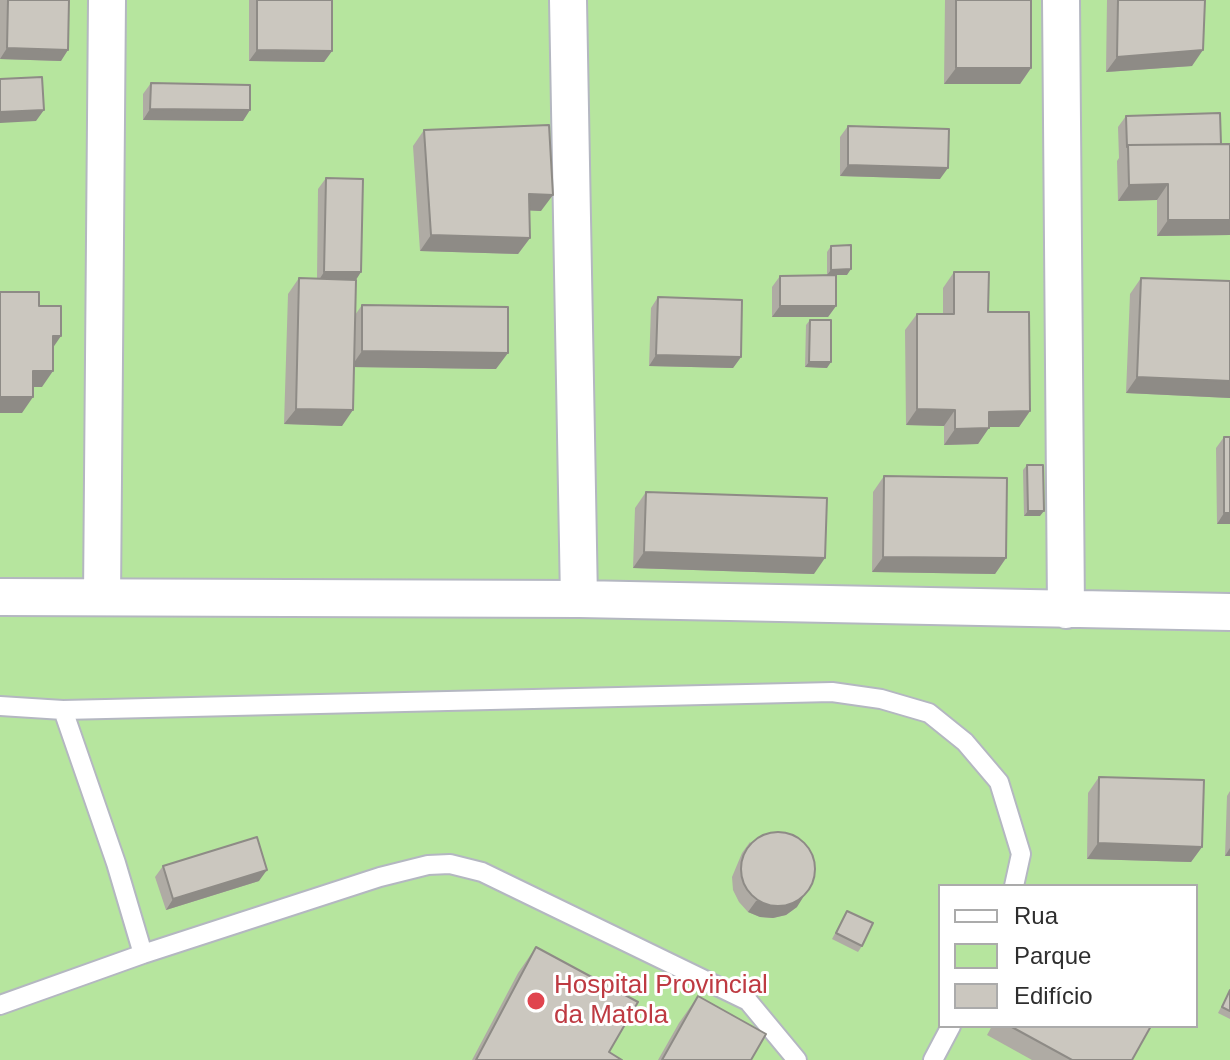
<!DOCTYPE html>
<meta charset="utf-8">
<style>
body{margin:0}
#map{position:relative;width:1230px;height:1060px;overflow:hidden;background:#efe9e1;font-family:Helvetica,sans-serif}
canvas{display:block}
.legend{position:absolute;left:938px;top:884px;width:260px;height:144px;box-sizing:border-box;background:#fff;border:2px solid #ababab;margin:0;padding:10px 14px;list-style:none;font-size:24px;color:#2e2e2e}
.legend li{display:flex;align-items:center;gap:16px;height:40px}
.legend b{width:40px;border:2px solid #ababab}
</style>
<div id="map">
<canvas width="1230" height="1060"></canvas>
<ul class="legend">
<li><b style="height:10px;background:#fff"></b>Rua</li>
<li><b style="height:22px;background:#b6e59e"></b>Parque</li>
<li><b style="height:22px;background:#cbc7bf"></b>Edifício</li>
</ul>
</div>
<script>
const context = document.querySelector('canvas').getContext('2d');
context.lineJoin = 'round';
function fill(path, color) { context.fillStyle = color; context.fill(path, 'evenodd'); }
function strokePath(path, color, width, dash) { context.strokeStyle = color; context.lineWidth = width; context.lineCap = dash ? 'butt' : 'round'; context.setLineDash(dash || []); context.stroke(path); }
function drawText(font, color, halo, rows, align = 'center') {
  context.font = font + ' Helvetica,sans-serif'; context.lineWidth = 6; context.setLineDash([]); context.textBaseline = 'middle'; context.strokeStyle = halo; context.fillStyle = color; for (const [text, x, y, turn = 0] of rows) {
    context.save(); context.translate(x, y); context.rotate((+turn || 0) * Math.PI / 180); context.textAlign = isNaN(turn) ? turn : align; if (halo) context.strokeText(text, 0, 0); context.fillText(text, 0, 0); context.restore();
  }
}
fill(new Path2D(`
 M0,0H1230V1060H0ZM940,886H1196V1026H940Z`), '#b6e59e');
const lane = new Path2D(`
 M0,706L63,710L832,692L881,699L929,713L965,742L999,782L1021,854L1014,886
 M63,710L116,863L143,954
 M0,1005L143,954L380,877L428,865L450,864L482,872L748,1001L797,1060
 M933,1060L951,1026`);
const street = new Path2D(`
 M568,0L579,599
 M1061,0L1066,610
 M0,597L579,599L1230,612
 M102,597L107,0`);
strokePath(lane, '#b4b7c1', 22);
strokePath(street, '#b4b7c1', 40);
strokePath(lane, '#fff', 18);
strokePath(street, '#fff', 36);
fill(new Path2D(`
 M0,0H69L61,61L0,59Z
 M249,0H332V51L324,62L249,61Z
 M945,0H1031V68L1020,84H944Z
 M1107,0H1205L1192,66L1106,72Z
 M151,83L243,121L143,120V94Z
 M1126,116L1221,144H1230V235L1157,236V200L1118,201L1117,161L1119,158L1118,127Z
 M848,126L940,179L840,176V137Z
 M424,130L541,211L529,210L530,238L518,254L420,251L413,146Z
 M326,178L356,280L355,315L362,305L496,369L354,367L342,426L284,424L288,294L299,278L317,279L318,189Z
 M831,246L847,275H836V306L828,317H772V287L780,276L827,275V252Z
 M954,272L988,312L1030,411L1019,427H989L978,444L944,445V426L906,425L905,330L917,314H943V288Z
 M1141,278L1230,281V398L1126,393L1130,294Z
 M658,297L741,357L733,368L649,366L651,308Z
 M810,320L827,368L805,367L806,325Z
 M1224,437H1230V524H1217L1216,448Z
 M1027,465L1040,516H1024L1023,470Z
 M884,476L1006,558L995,574L872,572L873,492Z
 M646,492L814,574L633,568L635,508Z
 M1099,777L1202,847L1191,862L1087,859L1088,793Z
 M1230,791V856H1225L1227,796Z
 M750,842L797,907L786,915L773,918L760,917L748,912L739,902L733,890L732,877L742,853Z
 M163,866L259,881L166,910L155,877Z
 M847,911L862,946L858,952L832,939Z
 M536,947L609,1052L622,1060H472L518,973Z
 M1230,990V1019L1218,1013Z
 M698,996L751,1060H658L679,1023Z
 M992,1026H1151L1132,1060H1032L987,1035Z`), '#afaba4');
fill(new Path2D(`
 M7,48L68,50L61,61L0,59Z
 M257,50L332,51L324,62L249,61Z
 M1203,50L1192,66L1106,72L1117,57Z
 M956,68H1031L1020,84H944Z
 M150,109L250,110L243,121L143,120Z
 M44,110L36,121L0,123V112Z
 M848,165L948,168L940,179L840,176Z
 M1168,184L1157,200L1118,201L1129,185Z
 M529,194L553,195L541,211L517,210Z
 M1168,220H1230V235L1157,236Z
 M431,235L530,238L518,254L420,251Z
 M851,269L847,275H827L831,270Z
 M324,272H361L354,283H317Z
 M780,306H836L828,317H772Z
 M53,336H61L50,352Z
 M362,351L508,353L496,369L351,367Z
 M656,355L741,357L733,368L649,366Z
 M809,362H831L827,368L805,367Z
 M33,371H53L42,387H22Z
 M1137,377L1230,381V398L1126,393Z
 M0,397H33L22,413H0Z
 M296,409L353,410L342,426L284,424Z
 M917,409L955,410L944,426L906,425Z
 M1030,411L1019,427H978L989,412Z
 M989,428L978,444L944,445L955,429Z
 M1028,511H1044L1040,516H1024Z
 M1224,513H1230V524H1217Z
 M644,552L825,558L814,574L633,568Z
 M883,557L1006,558L995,574L872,572Z
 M1098,843L1202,847L1191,862L1087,859Z
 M1230,848V856H1225Z
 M267,870L259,881L166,910L173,899Z
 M804,896L797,907L786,915L773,918L760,917L748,912L756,901Z`), '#8e8b86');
const building = new Path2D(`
 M8,0H69L68,50L7,48Z
 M257,0H332V51L257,50Z
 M956,0H1031V68H956Z
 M1118,0H1205L1203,50L1117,57Z
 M42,77L44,110L0,112V79Z
 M151,83L250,85V110L150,109Z
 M1220,113L1221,144L1128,145L1127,147L1126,116Z
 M549,125L553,195L529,194L530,238L431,235L424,130Z
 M848,126L949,129L948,168L848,165Z
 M1230,144V220H1168V184L1129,185L1128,145Z
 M326,178L363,179L361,272H324Z
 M851,245V269L831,270V246Z
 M954,272H989L988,312H1029L1030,411L989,412V428L955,429V410L917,409V314H954Z
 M836,275V306H780V276Z
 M299,278L356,280L353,410L296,409Z
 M1141,278L1230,281V381L1137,377Z
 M0,292H39V306H61V336H53V371H33V397H0Z
 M658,297L742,300L741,357L656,355Z
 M362,305L508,307V353L362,351Z
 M810,320H831V362H809Z
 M1224,437H1230V513H1224Z
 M1027,465H1043L1044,511H1028Z
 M884,476L1007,478L1006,558L883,557Z
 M646,492L827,498L825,558L644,552Z
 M1099,777L1204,780L1202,847L1098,843Z
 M741 869a37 37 0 1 1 74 0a37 37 0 1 1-74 0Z
 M257,837L267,870L173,899L163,866Z
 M847,911L873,923L862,946L836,933Z
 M536,947L638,1002L609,1052L622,1060H476Z
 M1230,990V1011L1222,1007Z
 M698,996L766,1034L751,1060H662Z
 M1010,1026H1151L1132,1060H1072Z`);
fill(building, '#cbc7bf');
strokePath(building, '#8e8b86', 2);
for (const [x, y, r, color] of [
 [536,1001,10,"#e0444e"]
]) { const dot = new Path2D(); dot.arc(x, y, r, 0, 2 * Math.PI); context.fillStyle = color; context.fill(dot); strokePath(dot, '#fff', 3); }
drawText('26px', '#be3a42', '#fff', [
 ["Hospital Provincial",554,986],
 ["da Matola",554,1016]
], 'left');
</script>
